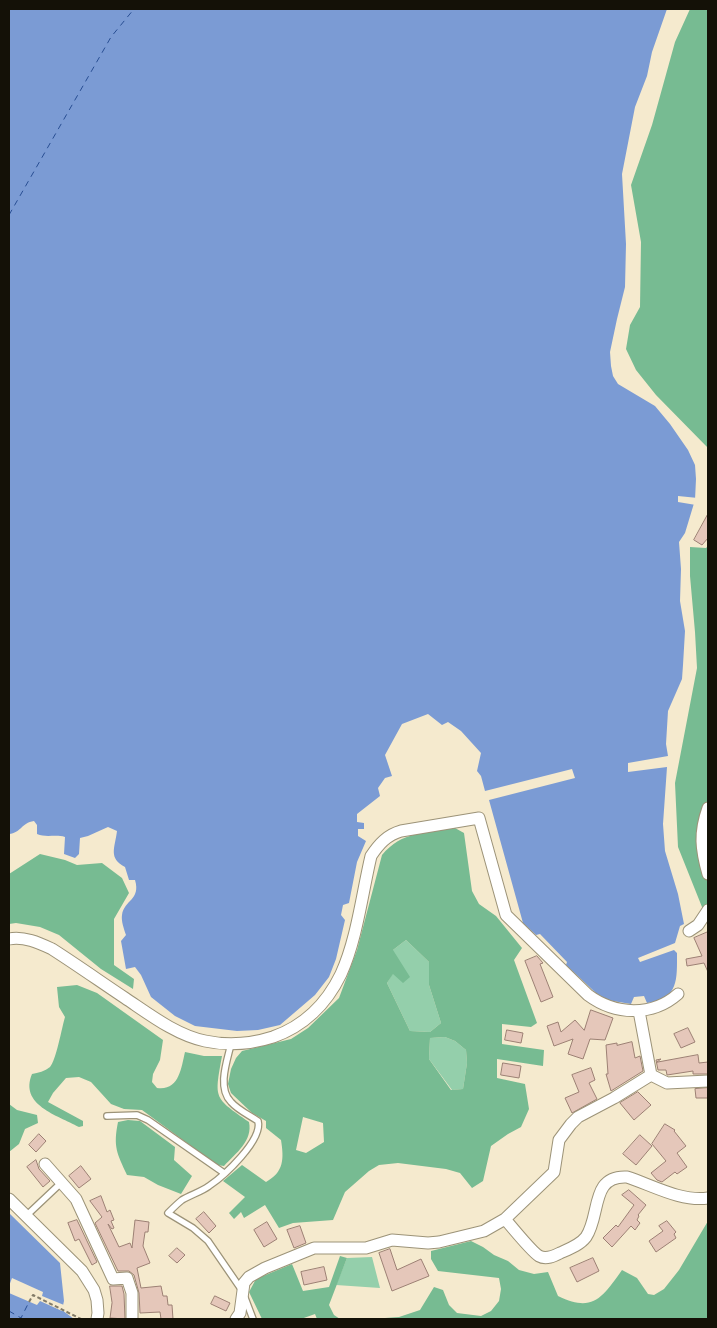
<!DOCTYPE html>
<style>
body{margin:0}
#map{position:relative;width:717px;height:1328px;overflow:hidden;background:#f5eace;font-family:"Roboto Condensed",sans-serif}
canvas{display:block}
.frame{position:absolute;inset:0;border:10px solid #141107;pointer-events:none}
</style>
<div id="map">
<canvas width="717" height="1328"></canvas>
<div class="frame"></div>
</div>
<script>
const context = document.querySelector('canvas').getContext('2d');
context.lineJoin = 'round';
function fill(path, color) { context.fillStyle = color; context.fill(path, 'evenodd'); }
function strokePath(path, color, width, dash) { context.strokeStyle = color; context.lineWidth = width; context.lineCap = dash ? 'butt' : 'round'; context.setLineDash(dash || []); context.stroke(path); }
fill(new Path2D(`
 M406,940L429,962V985L441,1023L430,1032L410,1031L387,983L393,973V950Z
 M445,1037L455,1041L466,1050L467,1063L463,1089L452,1090L429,1059L430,1038Z
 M372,1257L380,1288L336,1285L347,1258Z`), '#94cfab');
fill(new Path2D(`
 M690,9H708V448L656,395L636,370L626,349L630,325L640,307L641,242L631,185L652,125L675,42Z
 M708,546V907H702L678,847L675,783L697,668L695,632L690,576V547L706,548Z
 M455,828L464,833L472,891L479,904L496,916L522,948L514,960L537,1023L531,1027L502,1024V1044L544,1050L543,1066L497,1059V1078L525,1084L529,1109L521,1127L508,1134L491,1146L483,1181L472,1188L460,1173L446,1169L398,1163L379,1165L369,1171L345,1192L333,1220L293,1223L279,1228L265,1205L244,1218L241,1212L234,1219L229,1213L245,1197L223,1181L242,1165L266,1182C284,1172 284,1159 281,1140L266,1128V1121L252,1113L231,1093L228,1084L231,1069L236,1058L242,1051L291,1039L308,1028L339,998L357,950L382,855C402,831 426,833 455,828ZM406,940L429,962V985L441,1023L430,1032L410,1031L387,983L393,974L403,983L410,977L393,950ZM445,1037L455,1041L466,1050L467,1063L463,1089L451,1090L429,1059L430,1038ZM303,1117L323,1123L324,1142L306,1153L296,1150Z
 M40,854L65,860L77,865L102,863L122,878L129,893L114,919V965L134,979L133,989L101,969L59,935L40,927L16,923L9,924V874Z
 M77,985L97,993L163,1040L160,1060L153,1074L152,1082L157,1088C179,1091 181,1069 185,1052L204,1056H222C214,1100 214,1097 249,1122C253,1141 236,1153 224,1166L217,1165L142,1110L124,1109L111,1104L91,1082L79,1077L66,1078L53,1093L48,1102L83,1121V1126L79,1127C57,1115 19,1105 32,1074C38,1073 45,1071 50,1067C56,1061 62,1027 65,1017L59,1007L57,987Z
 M9,1104L17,1110L37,1115L38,1123L25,1129L19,1144L9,1152Z
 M128,1120L140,1121L175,1147L174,1160L192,1176L181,1194L158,1185L144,1177L127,1175C117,1153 113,1147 118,1122Z
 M708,1221V1319H371L399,1317L420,1310L434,1287L443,1290L449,1305L457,1313L481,1316L491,1311L499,1301L501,1289L499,1278L438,1271L431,1259V1251L471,1241L483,1247L494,1255L508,1261L519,1270L534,1274L548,1272L558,1296C593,1313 602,1298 622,1270L637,1278L648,1294L654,1295L664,1289L679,1270Z
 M340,1256L347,1258L329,1305L334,1315L340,1319H317L315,1314L301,1319H262L249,1292L256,1279L292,1264L303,1291L329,1287Z`), '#77bb92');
fill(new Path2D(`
 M9,9H667L652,52L647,76L635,107L622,174L626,244L625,287L617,319L610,352L611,366L613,376L618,384L655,406L670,424L688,450L695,465L696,479L695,500L685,533L679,542L681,569L680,601L685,631L683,665L682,679L668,711L666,744L668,756L628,763V772L667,767L663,824L665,851L678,894L684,924L680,926L675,943L638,958L640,962L674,950L677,953C677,979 679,999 647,1003L644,996L634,997L631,1004L607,1000L596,993L566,965L567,962L540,934L536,935L523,923L489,800L575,778L572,769L485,791L481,776L477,771L481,753L461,731L448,722L442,725L428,714L402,724L385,755L392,776L385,778L378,788L380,796L357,814V822L364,823V829H358V836L366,841L357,862L349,903L343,905L341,915L345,920L336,959L329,977L315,995L280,1025L258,1030L237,1031L195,1026L175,1016L151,997L141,975L135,967L126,969L121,941L126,935C124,929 121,921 122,915C124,900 141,900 135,880H129L125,867C108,858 115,848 117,831L108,827L88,836L80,838L79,854L75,858L64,854L65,837C56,834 46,838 37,834V825L34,821C21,823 21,833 9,834Z
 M9,1213L60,1263L64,1301L62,1310L74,1319H9Z`), '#7b9bd4');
fill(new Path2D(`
 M678,496L698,498L696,505L678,502Z
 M12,1278L43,1292L42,1296L64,1305L62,1311L40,1301L37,1305L9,1293V1286Z`), '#f5eace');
strokePath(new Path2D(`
 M9,215L111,37L134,9
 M9,1311L21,1318L29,1302`), '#284e93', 1, [6, 5]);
const building = new Path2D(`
 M708,514V538L702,545L694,540Z
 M708,932V972L704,963L687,966L686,959L702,956L694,938Z
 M537,956L543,963L540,964L553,997L541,1002L525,961Z
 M591,1010L613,1018L605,1040L590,1039L583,1059L568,1054L573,1039L554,1046L547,1026L558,1022L561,1032L575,1020L584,1030Z
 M688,1028L695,1042L681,1048L674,1034Z
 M507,1030L523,1033L521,1043L505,1040Z
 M632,1042L635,1058L640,1056L643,1071L611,1091L606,1074H608L606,1045L617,1043V1045Z
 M698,1055L699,1063L708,1062V1074H693V1071L667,1075L666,1070H658L656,1060L661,1059L657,1062Z
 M503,1063L521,1066L519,1078L501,1075Z
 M591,1068L595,1080L589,1083L597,1099L572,1113L565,1098L579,1092L572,1075Z
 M708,1088V1098H696L695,1089Z
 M638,1092L651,1105L634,1120L620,1103Z
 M665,1124L675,1130L674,1131L686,1146L677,1153L687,1167L677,1174L675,1172L662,1182L657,1180L651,1173L666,1161L652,1144Z
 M39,1134L46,1141L36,1152L29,1145Z
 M640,1135L652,1146L636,1165L623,1154Z
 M36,1160L39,1169L50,1181L43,1187L27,1167Z
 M81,1166L91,1179L79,1188L69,1176Z
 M629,1190L646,1205L638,1215L639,1216L637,1220L640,1223L635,1230L631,1226L612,1247L603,1238L616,1225L618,1227L634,1205L622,1195Z
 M101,1196L107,1212L110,1210L114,1220L111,1221L114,1228L112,1229L108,1224L119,1247L130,1243L132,1248L135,1220L149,1222L148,1232H145L143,1246L150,1263L137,1268L141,1288L161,1286L163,1296H167L168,1305H172L173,1319H161L160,1312L140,1313L139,1293L134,1275L129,1271H118L95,1223L102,1217L90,1201Z
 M204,1212L216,1226L209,1233L196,1219Z
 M77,1220L97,1262L92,1265L79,1239L75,1241L68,1223Z
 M667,1221L676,1232L674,1234L676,1238L656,1252L649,1241L663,1231L659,1226Z
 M267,1222L277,1239L264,1247L254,1230Z
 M300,1226L306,1243L294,1248L287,1230Z
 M177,1248L185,1255L177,1263L169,1256Z
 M390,1249L397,1270L421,1259L429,1276L392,1291L379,1253Z
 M593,1258L599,1271L577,1282L570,1268Z
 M324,1267L327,1280L304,1285L301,1272Z
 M110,1286H122L124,1294L125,1319L110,1318L112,1303Z
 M215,1296L230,1303L226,1311L211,1304Z`);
fill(building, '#e5c7ba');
strokePath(building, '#9c8074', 1);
const lane = new Path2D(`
 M231,1044C227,1061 217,1088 231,1102C238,1110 249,1115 258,1121C263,1140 224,1176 209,1186C201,1192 190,1195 182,1200C177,1204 172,1209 168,1213L193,1228L208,1241L241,1289
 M107,1116L137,1115L148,1120L224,1173
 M26,1216L62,1182
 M245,1298L253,1319`);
const street = new Path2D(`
 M708,808C699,833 701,849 708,874
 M689,931L698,925L708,910
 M9,939C24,936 39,943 52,949C77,965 101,982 125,998C149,1014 176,1035 205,1041C228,1046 251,1044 273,1037C304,1026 327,1003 341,974C357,939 362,894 371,856C379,844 387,835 401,831L479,818L506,915L588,995C615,1015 652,1017 678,994
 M639,1011L651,1075
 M45,1164L76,1199L113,1279L127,1278L132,1293V1319
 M9,1199L82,1271L94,1290L97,1300L98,1313L97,1319
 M505,1219C511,1226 532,1252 539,1256C546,1260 554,1256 560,1253C569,1249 580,1245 586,1237C601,1215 590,1175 627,1177C652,1185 681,1202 708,1198
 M236,1319L240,1313L244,1283L249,1277L265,1268L314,1248H366L392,1240L428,1243L439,1242L484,1231L505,1219L554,1172L559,1140L571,1124L578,1117L614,1098L651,1075L667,1083L708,1081`);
strokePath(lane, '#9c9378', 8);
strokePath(street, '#9c9378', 13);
strokePath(new Path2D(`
 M29,1302L33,1295L81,1319`), '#827b68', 2, [4, 2.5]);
strokePath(lane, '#fff', 5.5);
strokePath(street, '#fff', 11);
</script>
